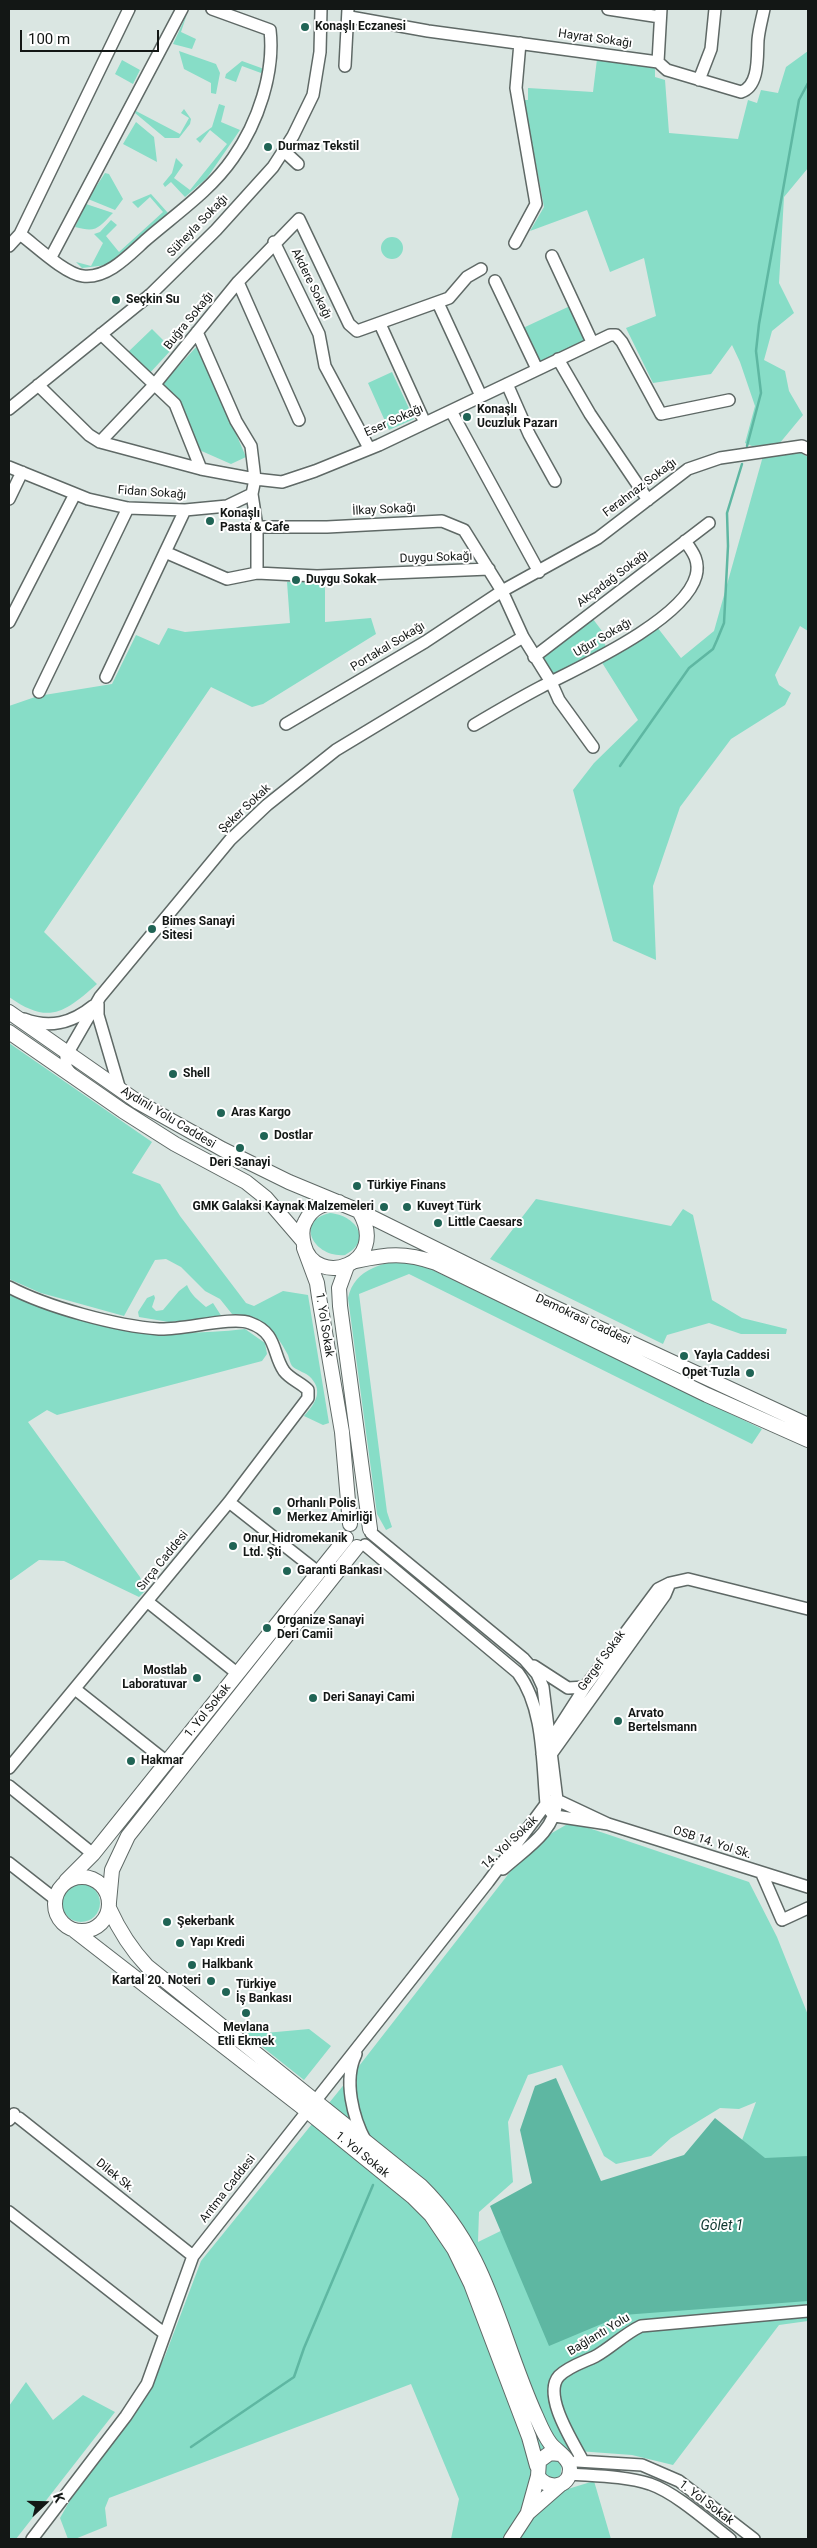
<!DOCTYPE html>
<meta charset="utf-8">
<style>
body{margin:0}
#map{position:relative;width:817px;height:2548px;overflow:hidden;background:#dae6e2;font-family:Roboto,sans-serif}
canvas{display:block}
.frame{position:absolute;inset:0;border:10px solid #131715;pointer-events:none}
.north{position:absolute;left:20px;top:2478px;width:50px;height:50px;-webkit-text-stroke:4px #fff;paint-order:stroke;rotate:69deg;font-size:14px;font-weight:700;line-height:20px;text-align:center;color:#131715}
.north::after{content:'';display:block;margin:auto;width:18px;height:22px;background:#131715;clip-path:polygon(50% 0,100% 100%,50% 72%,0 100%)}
.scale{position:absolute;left:20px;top:30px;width:139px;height:22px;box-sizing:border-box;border:2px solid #131715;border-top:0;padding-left:6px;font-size:15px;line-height:18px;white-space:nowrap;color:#131715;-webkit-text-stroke:4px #fff;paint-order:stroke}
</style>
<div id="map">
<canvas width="817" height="2548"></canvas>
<div class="frame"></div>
<div class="north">K</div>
<div class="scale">100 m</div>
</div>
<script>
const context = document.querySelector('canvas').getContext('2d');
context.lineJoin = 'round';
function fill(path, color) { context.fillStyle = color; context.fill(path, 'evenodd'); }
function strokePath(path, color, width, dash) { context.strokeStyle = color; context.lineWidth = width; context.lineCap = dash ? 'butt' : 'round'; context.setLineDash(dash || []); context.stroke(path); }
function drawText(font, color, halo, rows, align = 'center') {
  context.font = font + ' Roboto,sans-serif'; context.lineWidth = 4; context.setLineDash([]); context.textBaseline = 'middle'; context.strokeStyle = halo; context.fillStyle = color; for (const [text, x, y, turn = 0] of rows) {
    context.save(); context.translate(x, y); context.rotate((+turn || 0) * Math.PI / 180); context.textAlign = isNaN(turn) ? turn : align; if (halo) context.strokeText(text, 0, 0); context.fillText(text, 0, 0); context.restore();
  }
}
fill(new Path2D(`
 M187,14L181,32L196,39L192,49L173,44Z
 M179,51L216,64L220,73L216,94L211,93V83L184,69Z
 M808,51V168L784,197L779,283L794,313L772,331L764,360L785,371L789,391L803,415L779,444L752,446L745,443L755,406L740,362L732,345L711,374L653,383L626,328L656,316L644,258L610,272L587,210L530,231L544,207L524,100H528V88L593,92L597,59L655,67V77L665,80L669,133L738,139L748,100L757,103L761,90L778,93L786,67Z
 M122,60L140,70L133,84L115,74Z
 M242,61L264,69L261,73L242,66L236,82L225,78L226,74Z
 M219,104L225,106L221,122L240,130L207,178L185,197L171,182L165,187L163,184L172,173L176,158L183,165L174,178L190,190L227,144L210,130L200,143L196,139L212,127Z
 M184,109L191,119L190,124L179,138H165L135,113L136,111L180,134L189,118L181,113Z
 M136,122L154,137L157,162L123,144Z
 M105,173L109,174L123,199L115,210L88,199Z
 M151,194L168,213L107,265L82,268L76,262L91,266L103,243L94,234L100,232L111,220L117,225L106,236L119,252L163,212L150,197L138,208L132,202Z
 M86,204L113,213C98,228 97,233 75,227Z
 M381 248a11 11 0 1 1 22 0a11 11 0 1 1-22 0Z
 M570,306L586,341L539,363L523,328Z
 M152,329L172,349L148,375L127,353Z
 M198,345L246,457L231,464L197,449L179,404L162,384Z
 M392,372L414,419L389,430L368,383Z
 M801,453L808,457V631L800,626L775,675L779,685L791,693L785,705L731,739L680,807L653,886L656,960L613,941L573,790L594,763L638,720L601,661L654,623L681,658L714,631L763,456Z
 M325,580V622L371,618L376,634L263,704L252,707L211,687L44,932L97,984C64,1013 49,1025 9,997V706L38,696L112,684L136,635L159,645L168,628L185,632L290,623L287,582Z
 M593,619L602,631L599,634L607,648L553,677L541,657Z
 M9,1043L152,1142L132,1173L160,1184L180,1216L246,1303L254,1306L283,1291L308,1295L329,1423L323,1425L304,1416C316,1403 324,1390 309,1376C304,1372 296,1370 292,1366C290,1363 289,1358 288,1355C274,1329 262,1315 232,1314L220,1299L205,1291L181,1267L166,1259L155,1260L124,1316L41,1293L9,1279Z
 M536,1199L671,1226L683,1209L693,1215L712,1300L742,1318L787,1329L786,1334H741L709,1323L667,1335L663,1344L490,1259Z
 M330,1213C355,1215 374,1240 345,1255C314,1258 294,1221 330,1213Z
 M412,1260L762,1429L752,1444L409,1274L359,1294L387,1512L392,1527L386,1530L377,1514L348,1298C354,1268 386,1261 412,1260Z
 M187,1285C191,1295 198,1300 206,1307L213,1303L222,1317L169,1322L139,1317L138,1312L147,1298L154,1295L155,1298L152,1307L156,1311L163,1310L179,1291Z
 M9,1293C92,1330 155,1339 245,1329L265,1343L267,1354L262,1361L57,1415L47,1410L28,1422L140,1577L145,1591L139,1597L64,1561L39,1560L11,1580H9Z
 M571,1822L749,1882L777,1937L808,2015V2186L730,2173L756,2102L739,2109L720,2108L671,2138L651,2156L616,2164L604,2156L562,2065L528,2075L508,2122L513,2182L479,2212L478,2242L515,2224L808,2265V2321L779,2325L673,2465L632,2455L564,2450L558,2492L594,2481L611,2539H451L459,2499L411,2384L109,2498L105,2508L107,2526L75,2539H68L60,2518L77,2488L145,2399L165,2356L201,2261L359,2066L531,1845Z
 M62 1903a19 19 0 1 1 38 0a19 19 0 1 1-38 0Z
 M236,2026L265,2033L309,2029L331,2046L304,2080Z
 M26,2382L53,2420L83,2395L115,2412L16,2539H9V2406Z`), '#87ddc7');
fill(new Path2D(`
 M556,2078L601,2181L684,2155L715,2118L765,2158L808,2156V2301L623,2315L549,2346L490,2206L532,2183L520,2130L535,2086Z`), '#5eb7a2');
strokePath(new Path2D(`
 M747,446L761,393L756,351L759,324L799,100L808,83
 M620,766L689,668L713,649L717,640L724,623L728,546L727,513L742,464
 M191,2447L294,2377L304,2348L373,2185`), '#5eb7a2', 2.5);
const minor = new Path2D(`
 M608,9L660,17
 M350,17L428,31L658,62L667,70L741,92C760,86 757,55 758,40C759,29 762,19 764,9
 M658,62L661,9
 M345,66L348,9
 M699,80L711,49L715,9
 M284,151L298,164
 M20,234C35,245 65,274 83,276C108,279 130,254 147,239C176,214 211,190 233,158C258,123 275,72 270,30L212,9
 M274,242L319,334L325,366L369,448
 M515,243L536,204L516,88L520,43
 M9,246L20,234L129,9
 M552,256L592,342
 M51,257L182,9
 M495,281L537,369
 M238,282L299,420
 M438,303L481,396
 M380,324L425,423
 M197,332L236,421L251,446L255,479L252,494L257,527V573L317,576L489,569
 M101,334L175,404L201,469
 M558,359L590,414L648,500
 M507,384L529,434L555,481
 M38,385L89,435L100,442L201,469L255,479L282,482L315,471L379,445L610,335H616L622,342L661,414L729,400
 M9,409L151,294L216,230L273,167L293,136L313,95L320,52L321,9
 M451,411L539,572
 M100,442L155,384L238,282L299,219L349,324L357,331L449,298L467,277L481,269
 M9,467L88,499L128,508L185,510L227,506L252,494
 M9,499L22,472
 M257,527H327L442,521L464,530L502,591L523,637L551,682L559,700L593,747
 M165,552L227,579L257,573
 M9,622L75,494
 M534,657L709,523
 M106,677L185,510
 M39,692L128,508
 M286,724L425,642L502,591L598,538L688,469L720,458L802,446L808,449
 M474,725C496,712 518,699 541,687C580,667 684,620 696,576C700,561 693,552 685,541
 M98,1004V1015L120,1090
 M24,1019C50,1029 72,1023 93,1006
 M72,1075L66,1067V1056L100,997L230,840L267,805L336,750L523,637
 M9,1287C47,1307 116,1326 159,1329C184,1330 232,1316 250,1323C278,1333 272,1354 284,1371C290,1379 301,1383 308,1390V1398L229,1502L9,1768
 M229,1502L318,1572
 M371,1533L524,1659L537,1674L543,1687L557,1800C555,1832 525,1849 503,1869
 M670,1583L665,1595L552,1753L542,1754L585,1687L658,1589L670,1583L688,1579L808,1609
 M148,1602L238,1674
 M534,1666L568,1688L585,1687
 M75,1689L167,1762
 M9,1786L93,1854
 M553,1801L557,1800L608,1824L808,1887
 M550,1811L555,1816L608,1824
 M9,1863L55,1899
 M762,1874L782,1920L808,1908
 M356,2054C343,2080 353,2118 366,2142
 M19,2118L193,2256
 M9,2120L14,2114
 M9,2212L165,2334
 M577,2461L642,2465L679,2481L754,2539
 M583,2461C573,2442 542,2395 559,2376C569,2366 584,2362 596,2356C612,2347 624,2334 641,2326L808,2311
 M569,2474C596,2476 625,2476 650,2484C676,2493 708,2522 730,2539
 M32,2539L126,2416L147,2384L193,2256L488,1882L546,1804C542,1761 544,1708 518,1673L365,1545`);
const major = new Path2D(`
 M9,1012L138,1102L222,1149L289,1182L359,1211L543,1302L808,1425
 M9,1032L123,1111L175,1144L246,1182L266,1198L303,1241
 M339,1202C324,1203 312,1207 305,1222C301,1229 302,1237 304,1245C315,1289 391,1265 359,1211
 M304,1248L317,1283L319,1297L342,1432L350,1524
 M356,1261C387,1254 405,1252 436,1263L707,1395L808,1440
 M347,1266L339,1288L340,1306L370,1529
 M55 1904a27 27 0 1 1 54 0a27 27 0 1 1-54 0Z
 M66,1881L93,1854L346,1538
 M109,1902L112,1870L128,1836L357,1547
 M109,1908C119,1930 130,1948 147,1966L421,2186C490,2254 498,2332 536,2416C540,2425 544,2435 550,2443C556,2451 570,2458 570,2469C570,2489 546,2490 538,2476L539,2461L550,2453L560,2454
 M75,1931L307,2111L413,2197L431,2215L454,2249L471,2284L529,2437L537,2466
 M528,2512L538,2476
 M511,2539L528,2513L560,2485`);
strokePath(minor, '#5f6966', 14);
strokePath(major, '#5f6966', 16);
strokePath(minor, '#fff', 11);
strokePath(major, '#fff', 14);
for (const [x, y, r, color] of [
 [305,27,5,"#206455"],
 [268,147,5,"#206455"],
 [116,300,5,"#206455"],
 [467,417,5,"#206455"],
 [210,521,5,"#206455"],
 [296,580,5,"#206455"],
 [152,929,5,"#206455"],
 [173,1074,5,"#206455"],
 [221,1113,5,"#206455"],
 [264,1136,5,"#206455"],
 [240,1148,5,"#206455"],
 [357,1186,5,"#206455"],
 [384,1207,5,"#206455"],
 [407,1207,5,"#206455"],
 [438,1223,5,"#206455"],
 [684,1356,5,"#206455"],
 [750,1373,5,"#206455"],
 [277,1511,5,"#206455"],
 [233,1546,5,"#206455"],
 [287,1571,5,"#206455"],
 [267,1628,5,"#206455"],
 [197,1678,5,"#206455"],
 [313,1698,5,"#206455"],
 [618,1721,5,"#206455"],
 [131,1761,5,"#206455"],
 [167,1922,5,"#206455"],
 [180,1943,5,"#206455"],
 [192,1965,5,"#206455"],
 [211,1981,5,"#206455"],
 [226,1992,5,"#206455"],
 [246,2013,5,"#206455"]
]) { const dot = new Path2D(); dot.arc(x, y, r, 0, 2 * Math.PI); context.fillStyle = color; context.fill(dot); strokePath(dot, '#fff', 2); }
drawText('bold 12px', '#131715', '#fff', [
 ["Konaşlı Eczanesi",315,27],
 ["Durmaz Tekstil",278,147],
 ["Seçkin Su",126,300],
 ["Konaşlı",477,410],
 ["Ucuzluk Pazarı",477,424],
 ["Konaşlı",220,514],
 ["Pasta & Cafe",220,528],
 ["Duygu Sokak",306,580],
 ["Bimes Sanayi",162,922],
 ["Sitesi",162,936],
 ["Shell",183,1074],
 ["Aras Kargo",231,1113],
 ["Dostlar",274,1136],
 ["Deri Sanayi",240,1163,"center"],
 ["Türkiye Finans",367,1186],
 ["GMK Galaksi Kaynak Malzemeleri",374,1207,"right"],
 ["Kuveyt Türk",417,1207],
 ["Little Caesars",448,1223],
 ["Yayla Caddesi",694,1356],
 ["Opet Tuzla",740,1373,"right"],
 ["Orhanlı Polis",287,1504],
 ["Merkez Amirliği",287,1518],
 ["Onur Hidromekanik",243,1539],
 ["Ltd. Şti",243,1553],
 ["Garanti Bankası",297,1571],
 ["Organize Sanayi",277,1621],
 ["Deri Camii",277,1635],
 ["Mostlab",187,1671,"right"],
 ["Laboratuvar",187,1685,"right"],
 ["Deri Sanayi Cami",323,1698],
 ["Arvato",628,1714],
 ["Bertelsmann",628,1728],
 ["Hakmar",141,1761],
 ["Şekerbank",177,1922],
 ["Yapı Kredi",190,1943],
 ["Halkbank",202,1965],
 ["Kartal 20. Noteri",201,1981,"right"],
 ["Türkiye",236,1985],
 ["İş Bankası",236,1999],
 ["Mevlana",246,2028,"center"],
 ["Etli Ekmek",246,2042,"center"]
], 'left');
drawText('12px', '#131715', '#fff', [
 ["Hayrat Sokağı",595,39,8],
 ["Süheyla Sokağı",198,226,-46],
 ["Akdere Sokağı",311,284,64],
 ["Buğra Sokağı",189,321,-51],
 ["Eser Sokağı",394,421,-24],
 ["Ferahnaz Sokağı",640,488,-37],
 ["Fidan Sokağı",152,493,4],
 ["İlkay Sokağı",384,510,-3],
 ["Duygu Sokağı",436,558,-2],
 ["Akçadağ Sokağı",613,579,-37],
 ["Uğur Sokağı",603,638,-30],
 ["Portakal Sokağı",388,647,-31],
 ["Şeker Sokak",245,809,-43],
 ["Aydınlı Yolu Caddesi",168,1118,31],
 ["Demokrasi Caddesi",583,1320,25],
 ["1. Yol Sokak",324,1325,81],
 ["Sırça Caddesi",163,1561,-51],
 ["Gergef Sokak",602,1661,-54],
 ["1. Yol Sokak",208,1711,-51],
 ["14. Yol Sokak",510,1843,-43],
 ["OSB 14. Yol Sk.",712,1843,18],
 ["1. Yol Sokak",362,2155,39],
 ["Dilek Sk.",115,2176,39],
 ["Arıtma Caddesi",228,2189,-52],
 ["Bağlantı Yolu",599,2335,-31],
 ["1. Yol Sokak",706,2503,37]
]);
drawText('italic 14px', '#0d372e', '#fff', [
 ["Gölet 1",722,2226]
]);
</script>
